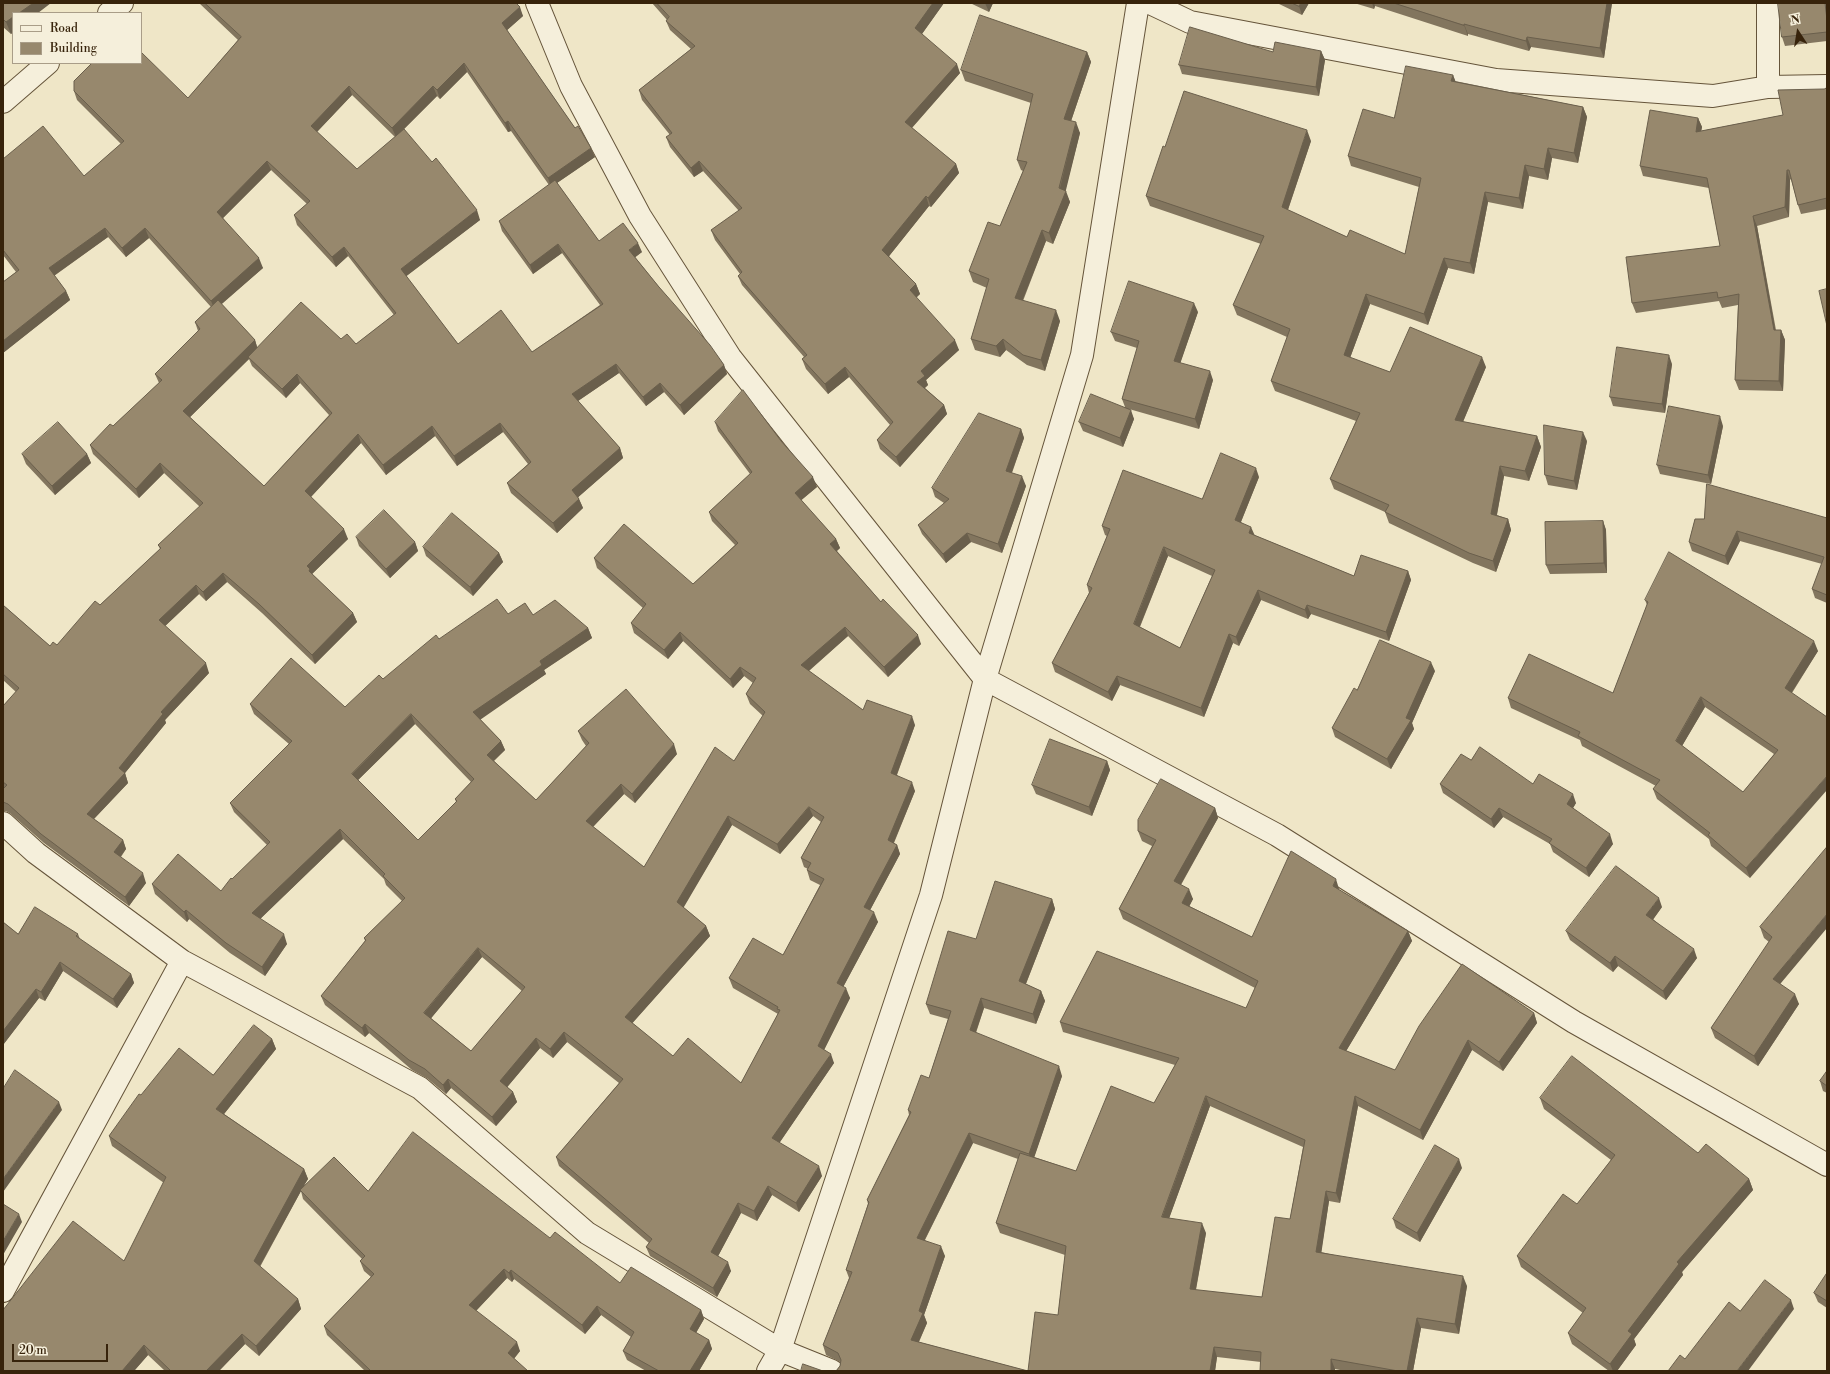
<!DOCTYPE html>
<style>
body{margin:0}
#map{position:relative;width:1830px;height:1374px;overflow:hidden;background:#efe6c7;font-family:"Libre Bodoni",serif}
canvas{display:block}
.frame{position:absolute;inset:0;border:4px solid #37230b;pointer-events:none}
.legend{position:absolute;left:12px;top:12px;width:130px;height:52px;box-sizing:border-box;background:#f5efdb;border:1px solid #a99d88;margin:0;padding:5px 7px;list-style:none;font-size:12px;color:#37230b}
.legend li{display:flex;align-items:center;gap:8px;height:20px}
.legend b{width:20px;border:1px solid #a99d88}
.north{position:absolute;left:1778px;top:12px;width:40px;height:40px;-webkit-text-stroke:3px #f5efdb;paint-order:stroke;rotate:348deg;font-size:11px;font-weight:700;line-height:16px;text-align:center;color:#37230b}
.north::after{content:'';display:block;margin:auto;width:14px;height:18px;background:#37230b;clip-path:polygon(50% 0,100% 100%,50% 72%,0 100%)}
.scale{position:absolute;left:12px;top:1344px;width:96px;height:18px;box-sizing:border-box;border:2px solid #37230b;border-top:0;padding-left:5px;font-size:12px;line-height:14px;white-space:nowrap;color:#37230b;-webkit-text-stroke:3px #f5efdb;paint-order:stroke}
</style>
<div id="map">
<canvas width="1830" height="1374"></canvas>
<div class="frame"></div>
<ul class="legend">
<li><b style="height:5px;background:#f5efdb"></b>Road</li>
<li><b style="height:11px;background:#97886d"></b>Building</li>
</ul>
<div class="north">N</div>
<div class="scale">20 m</div>
</div>
<script>
const context = document.querySelector('canvas').getContext('2d');
context.lineJoin = 'round';
function strokePath(path, color, width, dash) { context.strokeStyle = color; context.lineWidth = width; context.lineCap = dash ? 'butt' : 'round'; context.setLineDash(dash || []); context.stroke(path); }
function fill(path, color) { context.fillStyle = color; context.fill(path, 'evenodd'); }
const minor = new Path2D(`
 M537,3L571,86L640,216L730,357L985,679L931,895L780,1350L768,1371
 M1138,3L1082,355L985,679L1277,835L1574,1022L1827,1165
 M1150,3L1190,22L1496,80L1713,96L1768,87L1827,86
 M109,13L122,3
 M1768,87V3
 M3,102L48,63
 M3,823L36,853L182,961L420,1088L587,1233L780,1350L832,1371
 M3,1291L182,961`);
strokePath(minor, '#65543a', 24);
strokePath(minor, '#f5efdb', 22);
fill(new Path2D(`
 M3,3L13,13L11,34L3,27Z
 M199,3H516L523,16L507,30L595,157L557,183L599,241L642,252L635,257L659,287L724,365L727,374L684,415L664,392L646,406L619,373L578,401L620,448L623,458L578,497L579,499L583,508L557,533L511,493L507,483L528,464L503,432L457,466L435,436L386,475L361,443L311,497L348,539L312,574L353,613L357,622L315,664L262,613L227,582L206,601L199,594L165,626L209,673L165,720L166,723L125,773L128,783L94,819L123,840L126,849L121,857L146,883L129,906L44,843L11,814L6,811H3V706L16,692L3,680V605L50,646L57,645L160,549L158,545L200,507L164,473L139,498L93,454L90,445L113,426L159,383L155,374L198,331L195,322L211,307L149,238L126,257L108,237L54,276L66,291L70,300L3,353V282L16,272L3,255V159L84,176L121,144L77,100L74,91L188,98L238,40ZM467,72L508,132L511,131L549,185L499,221L502,231L533,274L562,253L600,305L532,352L458,344L406,276L480,220L401,132L437,96L440,99ZM352,95L395,137L357,169L317,132ZM271,170L307,204L294,215L297,225L336,267L348,256L394,315L356,344L341,339L257,347L255,340L221,304L263,268L223,218ZM249,359L252,366L286,398L300,383L329,415L264,486L190,417Z
 M652,3H944L922,34L960,73L912,128L956,164L959,173L931,207L929,206L889,256L916,284L920,294L916,297L959,350L926,380L928,385L925,388L944,405L947,414L900,467L880,449L877,440L890,425L849,377L828,394L806,369L802,359L804,357L742,285L738,276L740,274L715,240L711,230L739,211L703,171L694,177L670,147L666,137L670,135L642,100L639,90L691,49L670,30L666,21L667,20Z
 M970,3H993L989,12Z
 M1277,3H1309L1302,15Z
 M1354,3H1612L1604,58L1531,47L1529,51L1468,34V36L1375,6L1374,9Z
 M1827,3V41L1785,46L1782,37Z
 M1321,51L1325,60L1319,96L1182,74L1179,65L1273,52Z
 M1087,52L1091,62L1071,121L1080,133L1065,191L1070,202L1053,244L1046,241L1023,301L1060,321L1045,371L1027,365L1006,350L1000,357L975,350L971,339L987,288L973,282L969,271L1000,226L1023,171L1021,170L1017,160L1031,103L965,81L961,70Z
 M1453,75L1455,81L1583,107L1587,117L1578,163L1552,158L1548,180L1529,176L1523,209L1488,202L1474,274L1448,268L1428,325L1370,304L1350,358L1390,372L1486,367L1463,422L1537,436L1541,447L1529,481L1504,476L1497,515L1508,519L1511,530L1496,572L1473,563L1389,523L1385,512L1334,489L1330,479L1356,421L1275,391L1271,381L1287,337L1237,315L1233,305L1261,244L1150,206L1146,196L1165,147L1311,141L1288,210L1347,237L1405,254L1419,187L1351,166L1348,156L1394,118Z
 M1827,88V209L1801,214L1798,205L1791,179L1790,180L1789,217L1757,226L1776,330H1781L1785,340L1783,391L1739,390L1735,380L1738,305L1722,308L1719,301L1636,313L1632,303L1720,246L1709,188L1643,176L1640,166L1698,118L1702,127L1701,131L1783,115L1824,89Z
 M1198,312L1180,363L1213,380L1199,429L1129,409L1134,419L1123,447L1083,431L1079,422L1125,407L1122,399L1137,348L1115,341L1111,332Z
 M1672,364L1665,413L1613,406L1610,397Z
 M715,422L781,441L817,487L801,500L836,539L840,548L837,551L881,602L921,644L888,677L848,636L809,671L863,710L915,725L897,775L915,791L894,843L897,845L900,854L870,910L878,922L843,987L850,998L824,1050L834,1063L779,1143L822,1176L799,1212L772,1195L757,1221L741,1213L718,1256L731,1271L717,1297L650,1256L646,1247L649,1243L559,1166L556,1157L619,1083L567,1042L553,1058L540,1048L507,1087L513,1092L517,1102L496,1126L451,1088L446,1094L428,1079L412,1070L369,1033L365,1037L325,1005L321,996L365,941L364,938L402,901L386,885L384,879L343,839L260,919L287,944L265,976L230,953L189,919L187,922L155,894L152,884L221,891L267,845L234,812L230,803L289,744L254,714L250,704L345,707L383,679L439,639L508,614L533,615L588,628L592,638L544,670L546,674L480,719L501,741L505,750L494,761L536,800L586,746L582,740L578,731L677,754L635,803L624,794L593,827L644,867L734,761L763,716L750,704L746,694L753,683L744,676L733,688L683,641L668,659L634,633L631,623L643,608L597,568L594,558L693,584L735,545L712,521L709,512L750,474L718,431ZM415,724L471,782L455,799L456,802L418,840L358,780ZM813,816L821,822L801,858L804,867L808,869L807,870L810,880L820,885L783,955L729,978L733,988L778,1014L741,1083L673,1056L632,1023L710,936L706,926L683,907L732,825L780,854ZM482,957L522,991L471,1051L431,1018Z
 M1723,426L1711,484L1660,474L1657,465Z
 M1021,429L1024,438L1012,473L1026,486L1002,553L971,542L946,563L922,534L918,525L944,503L935,497L932,488Z
 M1587,441L1577,490L1548,485L1545,475Z
 M22,454H87L91,463L55,495L26,464Z
 M1259,477L1241,522L1254,535L1354,576L1408,571L1411,580L1389,641L1311,614L1308,619L1261,600L1239,646L1233,643L1204,717L1120,685L1112,701L1055,672L1052,663L1089,593L1087,585L1107,536L1105,535L1102,526L1202,499ZM1168,556L1212,576L1180,648L1140,627Z
 M1827,518V603L1815,598L1812,589L1822,564L1740,541L1728,565L1692,551L1689,542L1695,519Z
 M1603,521L1606,530L1607,573L1550,574L1546,565Z
 M356,537L415,542L418,551L390,578L359,546Z
 M423,547L499,553L503,562L473,596L426,556Z
 M1645,600L1818,651L1792,693L1750,878L1711,846L1709,839L1657,799L1653,789L1656,786L1582,746L1580,740L1511,708L1508,698L1613,693L1647,605ZM1705,707L1774,754L1743,792L1682,746Z
 M1435,671L1412,723L1414,729L1391,769L1335,737L1332,728L1357,690Z
 M1471,760L1533,784L1576,803L1573,808L1613,844L1589,877L1553,852L1550,844L1503,817L1494,828L1443,793L1440,784Z
 M1107,761L1110,770L1092,816L1036,794L1032,785Z
 M1215,808L1218,818L1181,885L1193,899L1189,906L1252,937L1339,889V890L1408,931L1412,941L1346,1051L1395,1070L1534,1013L1537,1023L1503,1071L1472,1050L1423,1140L1358,1106L1340,1203L1329,1201L1321,1252L1467,1286L1459,1334L1421,1328L1413,1371H1345L1335,1369V1371H1260L1261,1362L1217,1357L1215,1371H836L840,1366V1362L826,1355L823,1345L849,1278L846,1270L868,1204L867,1200L909,1115L908,1110L929,1078L948,1019L930,1014L926,1004L976,939L1052,899L1055,909L1026,984L1041,991L1045,1001L1036,1024L984,1008L976,1033L1062,1076L1034,1157L1076,1171L1154,1103L1175,1065L1063,1032L1060,1022L1246,1008L1255,988L1123,919L1119,909L1152,846L1142,841L1138,831ZM1210,1106L1303,1147L1290,1219L1262,1297L1196,1290L1206,1233L1169,1218ZM973,1143L1018,1159L996,1223L1000,1233L1065,1255L1058,1315L1028,1371L919,1342L927,1323L924,1315L945,1256L925,1240Z
 M1827,847L1780,984L1799,1004L1758,1066L1715,1038L1711,1028L1769,942L1764,938L1760,927Z
 M1662,907L1653,919L1697,958L1666,1000L1618,966L1613,972L1570,940L1566,931Z
 M3,922L18,934H78L80,939L131,974L134,983L117,1008L63,971L45,1001L39,998L3,1045Z
 M272,1039L276,1049L224,1114L304,1169L308,1179L303,1186L368,1191L550,1238L620,1283L701,1310L704,1319L696,1333L709,1340L712,1349L699,1371H646L627,1360L623,1351L631,1337L601,1315L585,1334L514,1279L512,1282L507,1278L476,1311L520,1351L514,1359L528,1371H365L327,1335L324,1326L371,1277L364,1271L360,1261L362,1259L303,1199L301,1191L260,1267L298,1299L301,1309L259,1356L245,1344L219,1371H165L148,1355L134,1371H3V1310L124,1261L164,1183L112,1146L109,1136L141,1095L213,1075Z
 M1827,1071V1093L1823,1091L1820,1081Z
 M1540,1098L1698,1153L1749,1179L1753,1190L1682,1272L1683,1275L1634,1339L1636,1345L1617,1371H1609L1572,1344L1568,1333L1583,1313L1521,1267L1517,1256L1577,1204L1611,1160L1544,1109Z
 M1462,1168L1420,1242L1396,1228L1393,1219Z
 M1827,1273V1308L1818,1302L1814,1293Z`), '#82755e');
fill(new Path2D(`
 M31,3H51L38,13H19Z
 M933,3H944L919,38L915,28Z
 M985,3H993L989,12Z
 M1301,3H1309L1302,15L1299,6Z
 M1372,3H1374L1375,6L1374,9Z
 M1607,3H1612L1604,58L1600,48Z
 M1825,3H1827V20Z
 M520,7L523,16L505,32L502,23Z
 M13,17V33L11,34L6,22Z
 M1464,24L1468,34V36L1464,25Z
 M1527,37L1531,47L1529,51L1526,41Z
 M1321,51L1325,60L1319,96L1316,87Z
 M1087,52L1091,62L1068,130L1064,119Z
 M464,63L467,72L440,99L437,90Z
 M957,64L960,73L908,132L905,122Z
 M1453,75L1457,85L1451,81Z
 M349,86L352,95L314,135L311,126Z
 M433,86L437,96L396,137L392,128Z
 M1583,107L1587,117L1578,163L1574,153Z
 M1698,118L1702,127L1699,142L1696,132Z
 M508,121L511,131L508,132L505,123Z
 M1076,122L1080,133L1065,194L1066,191L1070,202L1053,244L1049,233Z
 M1307,130L1311,141L1285,218L1282,207Z
 M591,148L595,157L551,187L548,178Z
 M1548,148L1552,158L1548,180L1544,169Z
 M267,161L271,170L220,221L217,212Z
 M699,161L703,171L694,177L691,168Z
 M956,164L959,173L931,207L928,198Z
 M1525,165L1529,176L1523,209L1519,198Z
 M1787,170L1790,180L1789,217L1785,207Z
 M1485,192L1488,202L1474,274L1470,263Z
 M926,196L929,206L886,260L882,250Z
 M477,210L480,220L404,278L401,269Z
 M1753,216L1757,226L1777,340L1774,330Z
 M105,228L108,237L52,277L49,268Z
 M145,228L149,238L126,257L122,248Z
 M1042,230L1046,241L1019,309L1015,298Z
 M638,243L642,252L633,259L629,250Z
 M558,244L562,253L533,274L530,265Z
 M344,247L348,256L336,267L332,257Z
 M259,258L263,268L215,310L211,301Z
 M1444,258L1448,268L1428,325L1424,314Z
 M916,284L920,294L914,300L910,290Z
 M66,291L70,300L3,353V341Z
 M1366,294L1370,304L1347,366L1344,355Z
 M1194,303L1198,312L1178,370L1174,361Z
 M1056,310L1060,321L1045,371L1041,360Z
 M1781,330L1785,340L1783,391L1779,381Z
 M1003,339L1006,350L1000,357L996,346Z
 M255,340L258,350L248,357L249,359L187,420L183,411Z
 M955,340L959,350L926,380L928,385L921,391L917,382L921,371Z
 M1669,355L1672,364L1665,413L1662,404Z
 M1482,357L1486,367L1459,431L1455,420Z
 M616,364L619,373L575,403L572,394Z
 M724,365L727,374L684,415L680,405Z
 M845,367L849,377L828,394L825,384Z
 M1210,371L1213,380L1199,429L1195,419Z
 M297,374L300,383L286,398L282,389Z
 M660,383L664,392L646,406L643,397Z
 M944,405L947,414L900,467L896,457Z
 M1131,410L1134,419L1123,447L1120,438Z
 M1720,416L1723,426L1711,484L1708,475Z
 M500,423L503,432L457,466L454,456Z
 M432,426L435,436L386,475L383,465Z
 M1021,429L1024,438L1009,480L1006,471Z
 M1583,432L1587,441L1577,490L1574,481Z
 M358,434L361,443L308,500L305,491Z
 M1537,436L1541,447L1529,481L1525,471Z
 M620,448L623,458L575,500L572,490Z
 M87,454L91,463L55,495L52,486Z
 M160,463L164,473L139,498L136,489Z
 M1500,466L1504,476L1495,524L1491,514Z
 M1256,468L1259,477L1238,529L1235,520Z
 M1022,476L1026,486L1002,553L998,544Z
 M813,477L817,487L798,503L795,493Z
 M579,499L583,508L557,533L553,523Z
 M1508,519L1511,530L1496,572L1493,561Z
 M1603,521L1606,530L1607,573L1604,563Z
 M1251,527L1255,536L1249,533Z
 M344,529L348,539L312,574V580L307,566Z
 M1737,531L1740,541L1728,565L1725,556Z
 M967,533L971,542L946,563L943,554Z
 M836,539L840,548L834,553L830,544Z
 M415,542L418,551L390,578L386,569Z
 M1164,547L1168,556L1137,633L1134,624Z
 M499,553L503,562L473,596L470,587Z
 M1408,571L1411,580L1389,641L1386,632Z
 M223,573L227,582L206,601L203,592Z
 M196,585L199,594L162,629L159,620Z
 M1258,590L1261,600L1239,646L1236,637Z
 M1307,605L1311,614L1308,619L1305,610Z
 M353,613L357,622L315,664L312,655Z
 M845,627L848,636L805,674L801,665Z
 M588,628L592,638L544,670L546,674L477,722L473,712L540,661Z
 M680,632L683,641L668,659L664,650Z
 M1229,634L1233,643L1204,717L1201,708Z
 M918,635L921,644L888,677L884,667Z
 M1814,641L1818,651L1788,698L1785,688Z
 M1431,662L1435,671L1412,723L1414,729L1391,769L1387,759Z
 M206,663L209,673L165,720L166,723L125,773L128,783L90,823L87,814L119,768L161,712Z
 M740,667L744,676L733,688L730,679Z
 M1117,676L1120,685L1112,701L1108,692Z
 M1701,697L1705,707L1679,751L1676,741Z
 M411,714L415,724L355,783L352,774Z
 M912,716L915,725L894,782L891,773Z
 M501,741L505,750L490,764L487,755Z
 M674,744L677,754L635,803L632,794Z
 M1107,761L1110,770L1092,816L1089,807Z
 M1827,776V790L1750,878L1746,868Z
 M912,782L915,791L891,849L888,840Z
 M621,784L624,794L590,830L586,821Z
 M1573,794L1576,803L1570,813L1567,804Z
 M809,807L813,816L780,854L777,844Z
 M1215,808L1218,818L1177,891L1174,881Z
 M1499,808L1503,817L1494,828L1491,819Z
 M728,816L732,825L681,912L677,902Z
 M340,829L343,839L256,923L252,913Z
 M1610,834L1613,844L1589,877L1586,868Z
 M123,840L126,849L117,861L114,852Z
 M897,845L900,854L867,916L864,907Z
 M143,873L146,883L129,906L125,897Z
 M1336,879L1339,889L1336,896L1333,886Z
 M1189,889L1193,899L1186,913L1182,903Z
 M1659,898L1662,907L1650,924L1646,915Z
 M1052,899L1055,909L1023,991L1019,981Z
 M186,910L189,919L187,922L184,912Z
 M874,912L878,922L840,993L837,983Z
 M1827,914V928L1776,989L1773,979Z
 M706,926L710,936L629,1027L625,1017Z
 M1408,931L1412,941L1342,1058L1339,1048Z
 M284,934L287,944L265,976L262,967Z
 M478,948L482,957L428,1022L424,1013Z
 M1694,949L1697,958L1666,1000L1663,991Z
 M1615,956L1618,966L1613,972L1610,963Z
 M60,962L63,971L45,1001L41,992Z
 M131,974L134,983L117,1008L113,999Z
 M846,988L850,998L821,1056L818,1046Z
 M36,989L39,998L3,1045V1031Z
 M1041,991L1045,1001L1036,1024L1033,1014Z
 M1795,994L1799,1004L1758,1066L1754,1056Z
 M981,998L984,1008L973,1040L970,1030Z
 M1534,1013L1537,1023L1503,1071L1499,1062Z
 M365,1024L369,1033L365,1037L362,1028Z
 M564,1032L567,1042L553,1058L550,1049Z
 M536,1038L540,1048L504,1091L500,1081Z
 M272,1039L276,1049L220,1119L216,1109Z
 M1468,1040L1472,1050L1423,1140L1420,1130Z
 M831,1054L834,1063L776,1148L772,1138Z
 M1059,1066L1062,1076L1032,1164L1029,1154Z
 M448,1079L451,1088L446,1094L443,1085Z
 M513,1092L517,1102L496,1126L492,1117Z
 M1206,1096L1210,1106L1166,1227L1162,1217Z
 M1355,1096L1358,1106L1340,1203L1336,1193Z
 M59,1102L62,1110L3,1192V1179Z
 M969,1133L973,1143L921,1247L917,1238Z
 M1459,1159L1462,1168L1420,1242L1417,1233Z
 M819,1166L822,1176L799,1212L796,1203Z
 M304,1169L308,1179L301,1191L300,1190L301,1191L257,1271L254,1261Z
 M1749,1179L1753,1190L1682,1272L1683,1275L1634,1339L1636,1345L1617,1371H1613L1610,1364L1628,1331L1677,1262Z
 M768,1186L772,1195L757,1221L754,1211Z
 M1326,1191L1329,1201L1320,1262L1316,1252Z
 M738,1203L741,1213L715,1262L711,1252Z
 M19,1214L22,1222L3,1255V1241Z
 M1202,1223L1206,1233L1194,1299L1190,1289Z
 M941,1246L945,1256L924,1315L927,1323L915,1350L911,1340L919,1311Z
 M728,1262L731,1271L717,1297L713,1288Z
 M504,1269L507,1278L472,1315L469,1305Z
 M511,1270L514,1279L512,1282L509,1273Z
 M1463,1276L1467,1286L1459,1334L1455,1324Z
 M298,1299L301,1309L259,1356L256,1346Z
 M1791,1300L1794,1309L1748,1371H1737Z
 M597,1306L601,1315L585,1334L582,1325Z
 M701,1310L704,1319L693,1338L690,1329Z
 M1417,1318L1421,1328L1413,1371H1407Z
 M242,1334L245,1344L219,1371H206Z
 M709,1340L712,1349L699,1371H690Z
 M517,1342L520,1351L511,1362L508,1353Z
 M144,1345L148,1355L134,1371H122Z
 M1214,1347L1217,1357L1215,1371H1210Z
 M1331,1359L1335,1369V1371H1331Z`), '#6a5f4c');
const building = new Path2D(`
 M3,3H32V4L19,13H13V17L6,22L3,19Z
 M205,3H516L520,7L502,23L575,128L578,126L591,148L548,178L508,121L505,123L464,63L437,90L433,86L392,128L349,86L311,126L357,169L404,129L432,162L436,158L477,210L401,269L458,344L501,310L532,352L603,304L558,244L530,265L499,221L555,180L599,241L623,223L638,243L629,250L659,287L710,345L724,365L680,405L660,383L643,397L616,364L572,394L620,448L572,490L579,499L553,523L507,483L531,462L500,423L454,456L432,426L383,465L358,434L305,491L344,529L307,566L310,569L309,571L353,613L312,655L259,604L223,573L203,592L196,585L159,620L206,663L161,712L163,714L119,768L125,773L87,814L123,840L114,852L143,873L125,897L41,834L8,804L3,802V789L7,785L3,782V706L19,688L3,674V605L50,646L53,642L57,645L95,601L100,605L161,548L158,545L203,503L160,463L136,489L90,445L110,424L113,426L162,380L155,374L200,329L195,322L218,300L255,340L183,411L264,486L332,413L297,374L282,389L248,357L301,302L341,339L347,334L356,344L396,313L344,247L332,257L294,215L310,201L267,161L217,212L259,258L211,301L145,228L122,248L105,228L49,268L66,291L3,341V282L19,270L3,250V159L43,126L84,176L124,141L74,91V81L92,63H141V52L188,98L241,37Z
 M657,3H933L915,28L957,64L905,122L956,164L928,198L926,196L882,250L916,284L910,290L955,340L921,371L925,376L917,382L944,405L896,457L877,440L893,422L845,367L825,384L802,359L807,355L738,276L742,272L711,230L742,208L699,161L691,168L666,137L672,133L639,90L695,46L666,21L669,17Z
 M1292,3H1301L1299,6Z
 M1394,3H1607L1600,48L1527,37L1526,41L1464,24V25Z
 M1778,3H1825L1827,20V32L1782,37Z
 M980,15L1087,52L1064,119L1076,122L1059,188L1066,191L1049,233L1042,230L1015,298L1056,310L1041,360L1023,355L1003,339L996,346L971,339L989,279L969,271L988,222L1000,226L1027,162L1017,160L1033,94L961,70Z
 M1190,27L1273,52L1275,42L1321,51L1316,87L1179,65Z
 M1406,66L1453,75L1451,81L1583,107L1574,153L1548,148L1544,169L1525,165L1519,198L1485,192L1470,263L1444,258L1424,314L1366,294L1344,355L1390,372L1410,327L1482,357L1455,420L1537,436L1525,471L1500,466L1491,514L1508,519L1493,561L1469,553L1385,512L1389,505L1330,479L1360,413L1271,381L1290,329L1233,305L1264,236L1146,196L1163,146L1165,147L1184,91L1307,130L1282,207L1347,237L1350,230L1405,254L1421,178L1348,156L1363,109L1394,118Z
 M1827,88V198L1798,205L1789,170H1787L1785,207L1753,216L1774,330H1781L1779,381L1735,380L1739,294L1718,298L1717,292L1632,303L1626,257L1720,246L1707,178L1640,166L1650,110L1698,118L1696,132L1783,115L1778,90L1824,89Z
 M1129,281L1194,303L1174,361L1210,371L1195,419L1122,399L1139,341L1111,332Z
 M1827,289V326L1819,291Z
 M1617,347L1669,355L1662,404L1610,397Z
 M743,390L781,441L813,477L795,493L836,539L830,544L881,602L883,599L918,635L884,667L845,627L801,665L863,710L867,700L912,716L891,773L912,782L888,840L897,845L864,907L874,912L837,983L846,988L818,1046L831,1054L772,1138L819,1166L796,1203L768,1186L754,1211L738,1203L711,1252L728,1262L713,1288L646,1247L652,1239L556,1157L623,1079L564,1032L550,1049L536,1038L500,1081L513,1092L492,1117L448,1079L443,1085L425,1069L409,1060L365,1024L362,1028L321,996L366,940L364,938L405,898L383,876L385,874L340,829L252,913L284,934L262,967L226,943L186,910L184,912L152,884L178,854L221,891L231,878L232,879L270,842L230,803L292,741L250,704L291,658L345,707L379,675L383,679L436,635L439,639L497,599L508,614L525,603L533,615L555,600L588,628L540,661L542,665L473,712L501,741L487,755L536,800L589,743L578,731L626,689L674,744L632,794L621,784L586,821L644,867L715,747L734,761L765,712L746,694L756,678L740,667L730,679L680,632L664,650L631,623L646,604L594,558L624,524L693,584L738,543L709,512L752,472L715,422ZM411,714L474,779L455,799L457,801L418,840L352,774ZM809,807L824,817L801,858L811,863L807,870L824,879L783,955L753,938L729,978L778,1007L777,1009L780,1010L741,1083L688,1038L673,1056L625,1017L706,926L677,902L728,816L777,844ZM478,948L525,987L471,1051L424,1013Z
 M1091,394L1131,410L1120,438L1079,422Z
 M1669,406L1720,416L1708,475L1657,465Z
 M979,413L1021,429L1006,471L1022,476L998,544L967,533L943,554L918,525L949,499L932,488Z
 M58,422L87,454L52,486L22,454Z
 M1544,425L1583,432L1574,481L1545,475Z
 M1221,453L1256,468L1235,520L1251,527L1249,533L1354,576L1361,555L1408,571L1386,632L1307,605L1305,610L1258,590L1236,637L1229,634L1201,708L1117,676L1108,692L1052,663L1092,588L1087,585L1110,529L1102,526L1123,470L1202,499ZM1164,547L1215,570L1180,648L1134,624Z
 M1707,484L1827,518V595L1812,589L1824,557L1737,531L1725,556L1689,542L1695,519H1704Z
 M384,510L415,542L386,569L356,537Z
 M452,513L499,553L470,587L423,547Z
 M1603,521L1604,563L1546,565L1545,522Z
 M1669,552L1814,641L1785,688L1827,717V776L1746,868L1708,835L1710,833L1653,789L1660,780L1578,736L1580,732L1508,698L1529,654L1613,693L1648,602L1645,600ZM1701,697L1778,750L1743,792L1676,741Z
 M1380,640L1431,662L1406,718L1411,720L1387,759L1332,728L1354,688L1357,690Z
 M1050,739L1107,761L1089,807L1032,785Z
 M1480,747L1533,784L1539,774L1573,794L1567,804L1610,834L1586,868L1549,843L1552,839L1499,808L1491,819L1440,784L1461,754L1471,760Z
 M1161,779L1215,808L1174,881L1189,889L1182,903L1252,937L1291,851L1336,879L1333,886L1408,931L1339,1048L1395,1070L1419,1026L1462,964L1534,1013L1499,1062L1468,1040L1420,1130L1355,1096L1336,1193L1326,1191L1316,1252L1463,1276L1455,1324L1417,1318L1407,1371H1398L1331,1359V1371H1260L1261,1352L1214,1347L1210,1371H836L840,1366L841,1360L838,1353L823,1345L852,1272L846,1270L869,1202L867,1200L911,1112L908,1110L921,1075L929,1078L951,1011L926,1004L948,931L976,939L995,881L1052,899L1019,981L1041,991L1033,1014L981,998L970,1030L1059,1066L1029,1154L969,1133L917,1238L941,1246L919,1311L923,1313L911,1340L1028,1371L1035,1312L1058,1315L1066,1246L996,1223L1020,1153L1076,1171L1111,1086L1154,1103L1179,1058L1060,1022L1097,951L1246,1008L1258,981L1119,909L1156,840L1138,831V820ZM1206,1096L1305,1140L1290,1219L1275,1217L1262,1297L1190,1289L1202,1223L1162,1217Z
 M1827,847V914L1773,979L1795,994L1754,1056L1711,1028L1772,937L1760,927Z
 M1616,866L1659,898L1646,915L1694,949L1663,991L1615,956L1610,963L1566,931Z
 M35,907L78,934L76,936L131,974L113,999L60,962L41,992L36,989L3,1031V922L18,934Z
 M254,1025L272,1039L216,1109L304,1169L254,1261L298,1299L256,1346L242,1334L206,1371H171L144,1345L122,1371H5L3,1369V1310L73,1221L124,1261L166,1177L109,1136L139,1094L141,1095L179,1048L213,1075Z
 M1572,1056L1698,1153L1706,1144L1749,1179L1677,1262L1679,1264L1628,1331L1632,1334L1610,1364L1568,1333L1586,1308L1517,1256L1563,1194L1577,1204L1615,1155L1540,1098Z
 M15,1070L59,1102L3,1179V1089Z
 M1827,1071V1086L1820,1081Z
 M413,1132L550,1238L555,1232L620,1283L631,1267L701,1310L690,1329L709,1340L690,1371H659L623,1351L634,1332L597,1306L582,1325L511,1270L509,1273L504,1269L469,1305L517,1342L508,1353L528,1371H371L324,1326L374,1274L360,1261L365,1256L300,1190L334,1157L368,1191Z
 M1435,1145L1459,1159L1417,1233L1393,1219Z
 M3,1204L19,1214L3,1241Z
 M1827,1273V1301L1814,1293Z
 M1765,1280L1791,1300L1737,1371H1668L1680,1355L1685,1359L1729,1302L1740,1311Z
 M803,1364L823,1371H801Z`);
fill(building, '#97886d');
strokePath(building, '#6a5f4c', 1);
</script>
